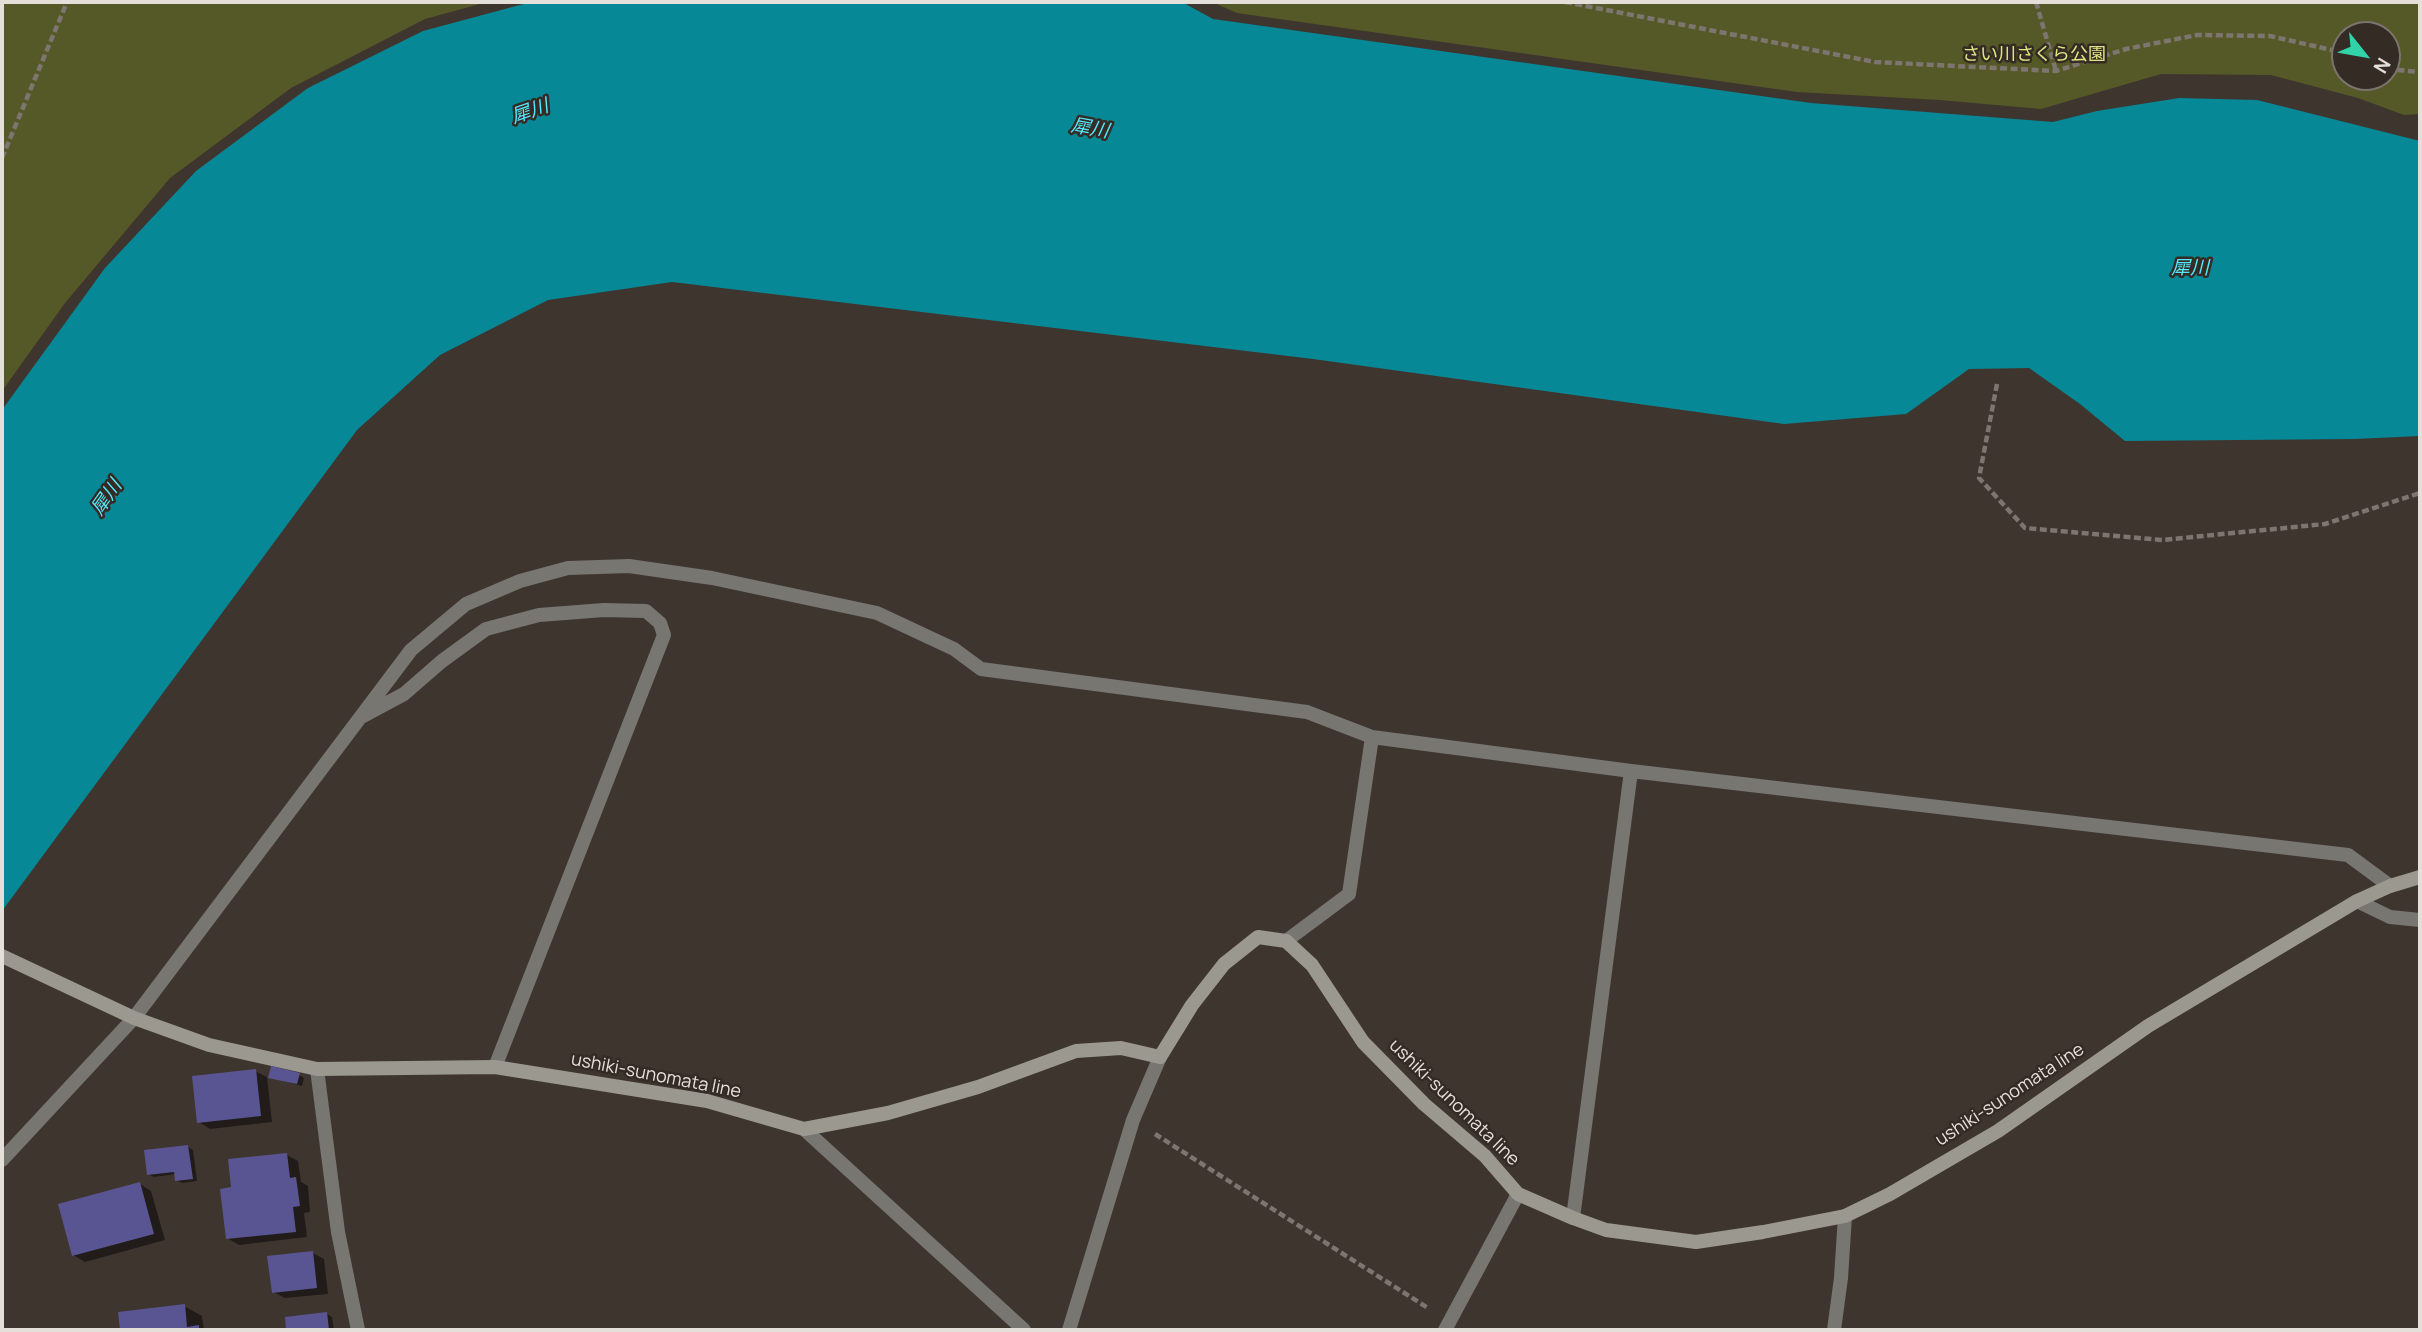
<!DOCTYPE html>
<meta charset="utf-8">
<style>
body{margin:0}
#map{position:relative;width:2422px;height:1332px;overflow:hidden;background:#3f352f;font-family:Manrope,sans-serif}
canvas{display:block}
.frame{position:absolute;inset:0;border:4px solid #e5dfda;pointer-events:none}
.north{position:absolute;left:2331px;top:21px;width:70px;height:70px;box-sizing:border-box;background:#352b25;border:2px solid #7b736d;border-radius:50%;rotate:121deg;font-size:19px;font-weight:700;line-height:28px;text-align:center;color:#e5dfda}
.north::after{content:'';display:block;margin:auto;width:24px;height:32px;background:#31d4a9;clip-path:polygon(50% 0,100% 100%,50% 72%,0 100%)}
</style>
<div id="map">
<canvas width="2422" height="1332"></canvas>
<div class="frame"></div>
<div class="north">N</div>
</div>
<script>
const context = document.querySelector('canvas').getContext('2d');
context.lineJoin = 'round';
function fill(path, color) { context.fillStyle = color; context.fill(path, 'evenodd'); }
function strokePath(path, color, width, dash) { context.strokeStyle = color; context.lineWidth = width; context.lineCap = dash ? 'butt' : 'round'; context.setLineDash(dash || []); context.stroke(path); }
function drawText(font, color, halo, rows, align = 'center') {
  context.font = font + ' Manrope,"Noto Sans JP",sans-serif'; context.lineWidth = 5; context.setLineDash([]); context.textBaseline = 'middle'; context.strokeStyle = halo; context.fillStyle = color; for (const [text, x, y, turn = 0] of rows) {
    context.save(); context.translate(x, y); context.rotate((+turn || 0) * Math.PI / 180); context.textAlign = isNaN(turn) ? turn : align; if (halo) context.strokeText(text, 0, 0); context.fillText(text, 0, 0); context.restore();
  }
}
fill(new Path2D(`
 M2,2H487L425,19L291,88L170,178L65,303L2,391Z
 M1212,2H2420V114L2404,115L2358,98L2271,75L2161,74L2041,109L1940,100L1797,92L1237,13ZM2345,35H2387V77H2345Z`), '#555927');
fill(new Path2D(`
 M531,2H1182L1213,19L1811,103L2053,122L2097,111L2179,98L2257,100L2420,141V436L2355,439L2125,441L2080,404L2029,368L1969,369L1906,414L1784,424L1313,359L672,282L548,300L440,355L357,430L2,911V410L105,268L196,171L308,88L423,31Z`), '#078896');
fill(new Path2D(`
 M255,1071L267,1077L272,1122L210,1129L199,1122Z
 M299,1075L304,1078L302,1086L270,1077Z
 M188,1147L193,1150L197,1181L182,1183L177,1180L176,1174L154,1177L148,1174Z
 M287,1155L298,1161L301,1182L308,1186L310,1212L304,1213L307,1237L239,1245L227,1238L233,1189Z
 M140,1184L151,1191L165,1240L85,1262L73,1255Z
 M313,1253L324,1259L328,1294L285,1298L273,1292Z
 M184,1306L202,1316L204,1330H122L120,1313Z
 M327,1314L332,1317L334,1330H288L286,1319Z`), '#0007');
fill(new Path2D(`
 M271,1066L300,1073L297,1084L268,1078Z
 M256,1069L261,1116L197,1123L192,1076Z
 M188,1145L193,1179L175,1181L174,1172L147,1175L144,1150Z
 M287,1153L290,1178L296,1177L300,1206L293,1207L296,1232L226,1239L220,1189L231,1187L228,1159Z
 M140,1182L154,1234L72,1256L58,1204Z
 M313,1251L317,1288L272,1293L267,1256Z
 M185,1304L187,1327L199,1325V1330H120L118,1312Z
 M327,1312L329,1330H286L285,1317Z`), '#595593');
strokePath(new Path2D(`
 M1565,2L1875,62L2056,71L2126,49L2197,35L2270,36L2345,53
 M2036,2L2056,71
 M2387,69L2420,72
 M2,158L67,2
 M1997,384L1979,478L2025,528L2162,540L2325,524L2420,493
 M1155,1134L1428,1308`), '#7d756f', 4.5, [7, 3.5]);
strokePath(new Path2D(`
 M363,716L404,694L442,661L486,629L539,615L604,610L646,611L660,623L664,635L495,1067
 M2357,901L2390,917L2420,920
 M1286,941L1349,894L1372,737L1631,771L2348,855L2390,886
 M317,1069L338,1232L358,1330
 M804,1129L1024,1330
 M2,1160L134,1018L411,650L466,604L520,581L568,568L629,566L712,578L877,613L954,649L981,669L1307,712L1372,737
 M1573,1218L1631,771
 M1069,1330L1133,1120L1160,1057
 M1445,1330L1518,1194
 M1834,1330L1841,1278L1845,1216`), '#787671', 14);
strokePath(new Path2D(`
 M2,956L134,1018L209,1045L317,1069L495,1067L707,1101L804,1129L888,1113L978,1087L1076,1051L1121,1048L1160,1057L1192,1005L1224,964L1258,937L1286,941L1312,965L1363,1042L1424,1104L1485,1156L1518,1194L1573,1218L1606,1230L1696,1242L1763,1232L1845,1216L1890,1194L1998,1131L2148,1026L2357,901L2390,886L2420,877`), '#9b9890', 14);
drawText('18px', '#dde780', '#352b25', [
 ["さい川さくら公園",2034,55]
]);
drawText('18px', '#e5dfda', '#352b25', [
 ["ushiki-sunomata line",656,1076,11],
 ["ushiki-sunomata line",2010,1095,-33],
 ["ushiki-sunomata line",1454,1103,44]
]);
drawText('italic 19px', '#53e9fe', '#352b25', [
 ["犀川",530,112,-19],
 ["犀川",1090,129,10],
 ["犀川",2190,269],
 ["犀川",107,498,-55]
]);
</script>
